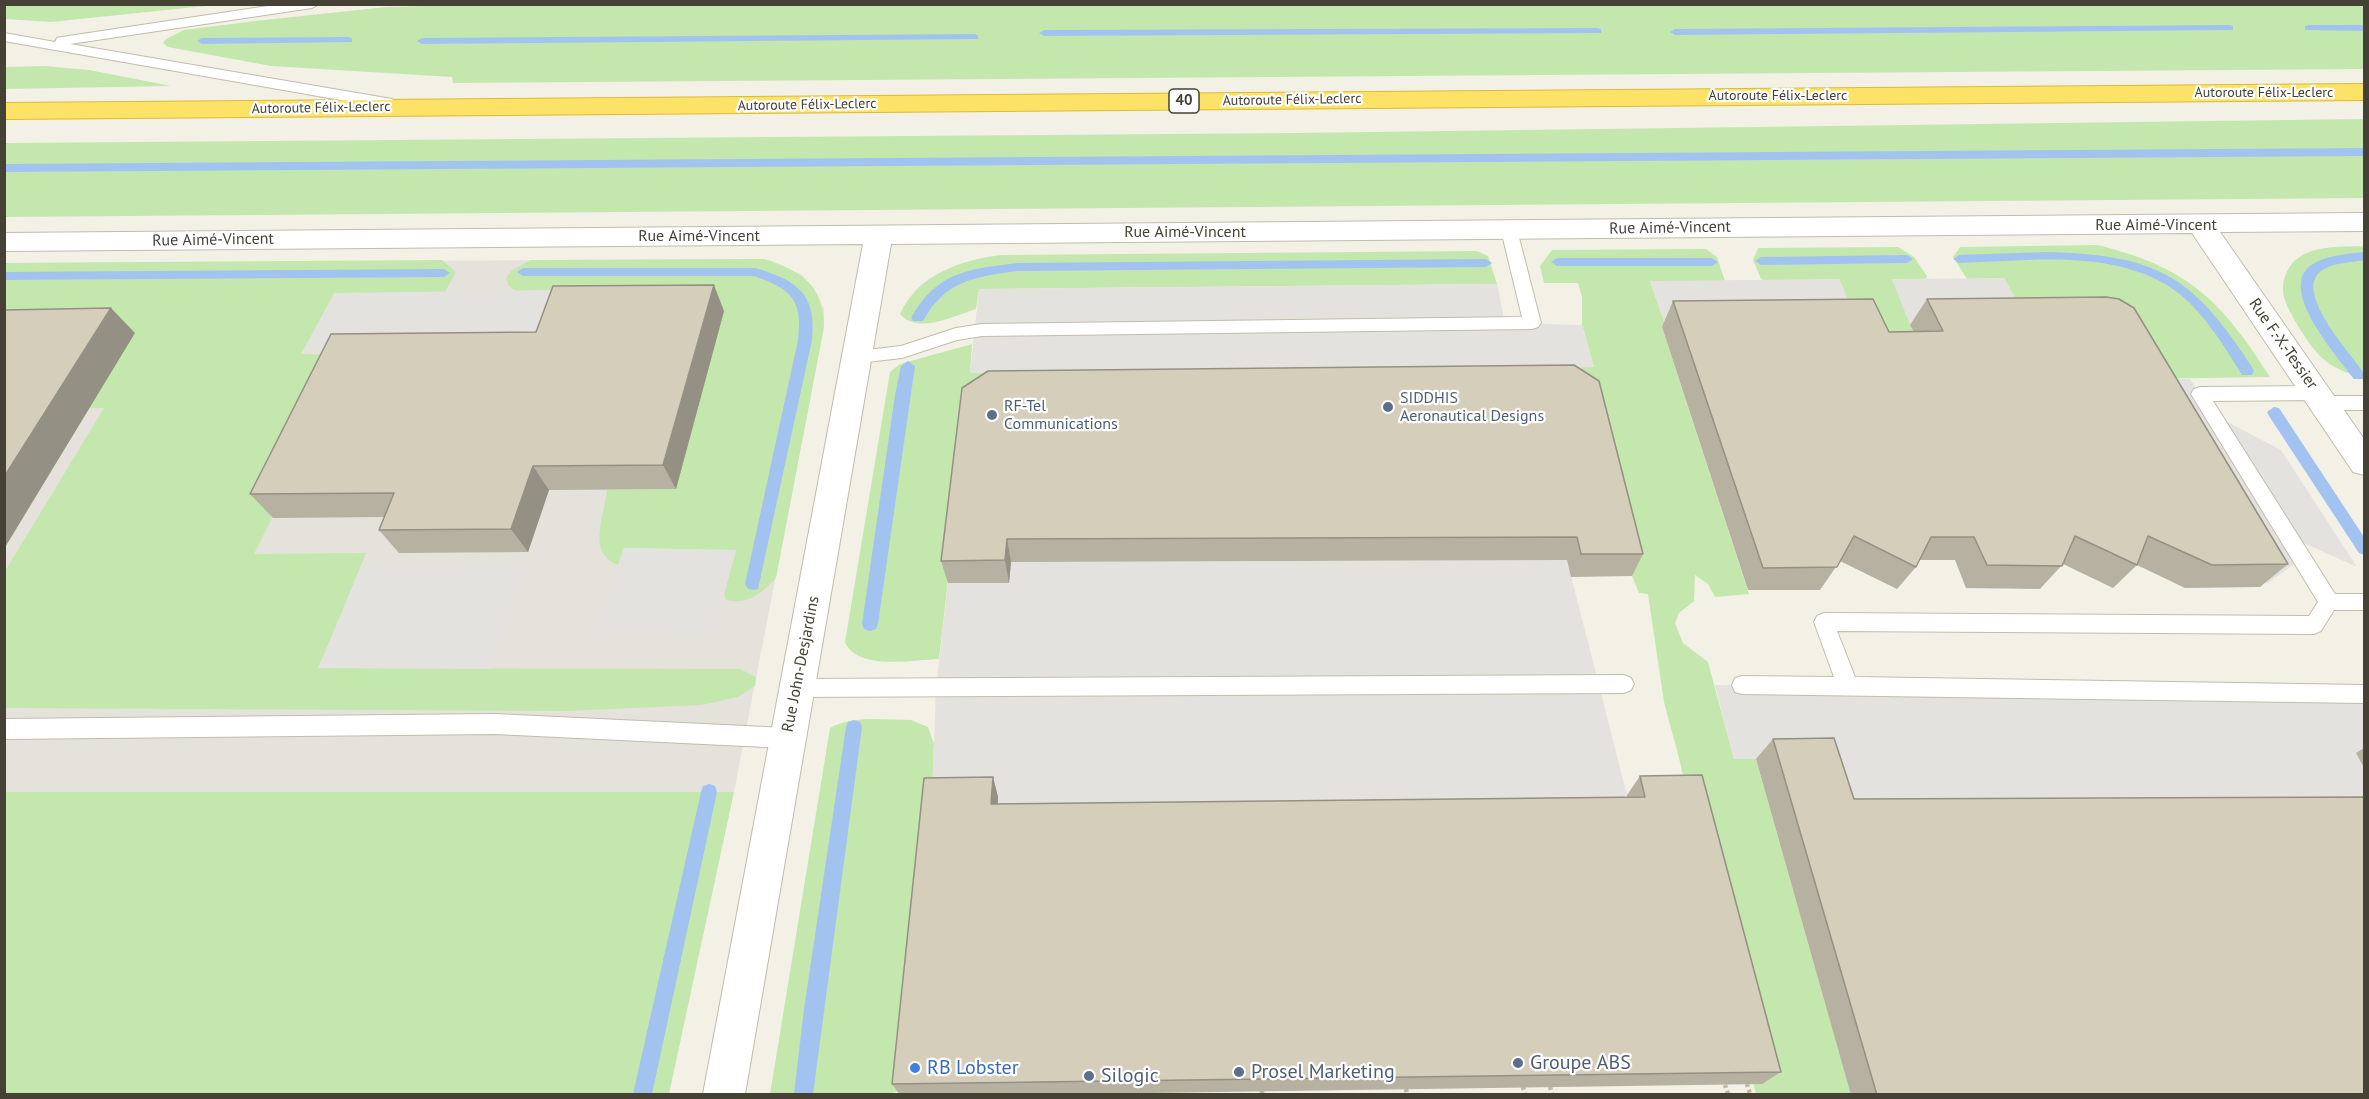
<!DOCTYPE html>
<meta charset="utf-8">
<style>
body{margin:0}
#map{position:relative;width:2369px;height:1099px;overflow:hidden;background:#f3f1e6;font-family:"PT Sans",sans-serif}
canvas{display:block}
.frame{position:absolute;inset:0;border:6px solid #454235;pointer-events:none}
</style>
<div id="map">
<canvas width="2369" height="1099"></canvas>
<div class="frame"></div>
</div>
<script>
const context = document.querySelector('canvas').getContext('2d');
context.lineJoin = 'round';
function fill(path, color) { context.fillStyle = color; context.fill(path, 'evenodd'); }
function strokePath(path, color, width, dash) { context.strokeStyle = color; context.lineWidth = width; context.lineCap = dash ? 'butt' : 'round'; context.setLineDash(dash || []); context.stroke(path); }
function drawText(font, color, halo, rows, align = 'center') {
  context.font = font + ' "PT Sans",sans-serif'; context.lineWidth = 4.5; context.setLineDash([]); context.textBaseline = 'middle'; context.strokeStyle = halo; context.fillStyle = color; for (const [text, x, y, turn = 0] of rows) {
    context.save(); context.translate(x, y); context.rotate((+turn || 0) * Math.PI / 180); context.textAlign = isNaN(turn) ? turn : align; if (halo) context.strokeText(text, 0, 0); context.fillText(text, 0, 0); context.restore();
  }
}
fill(new Path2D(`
 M765,259L802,275L814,289L824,309V327L734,792H5L4,263Z`), '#e5e2db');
fill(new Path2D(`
 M5,4H215V5L51,22L5,19Z
 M491,4H2364V69L453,83L452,77L271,66L168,47L163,43L166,39L184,30L255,21L386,7Z
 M44,66L89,70L171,86L5,89V67Z
 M2364,119V198L4,217L5,143L1295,133Z
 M2097,245C2188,267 2221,300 2270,377L2139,379L2029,323L2004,278L1967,279L1953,257L1960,247Z
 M2364,246V375C2350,376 2333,368 2322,358C2311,348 2283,306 2283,291C2282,278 2289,263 2301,256C2319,245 2345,247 2364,246Z
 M1898,247L1914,257L1927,276L1926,279H1892L1926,357L1858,324L1839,279L1765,281L1761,279L1753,260L1758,248Z
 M1706,249L1717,257L1725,281H1650L1666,327H1662L1749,594L1715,597L1708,584L1695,575L1694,601L1679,613L1675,623L1683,643L1708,662L1734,759H1756L1851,1094H1756L1679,758L1664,702L1648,594L1639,593L1632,576L1589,406L1548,368L1594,367L1582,325V297L1578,283H1544L1540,266L1552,250Z
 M1477,251L1488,256L1497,284L979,289L976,309C953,316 918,335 900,314C918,274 961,260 1002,255Z
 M765,259C801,271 824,285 824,327L776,578C761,593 749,605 726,600L724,594L736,550L624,548L618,565C586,553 605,515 607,490L676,489L560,290L515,291L508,285L506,278L512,270L531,260Z
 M442,260L456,272L445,292L334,294L301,354L352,355L254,554L366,553L319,668L740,669L756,677L755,686L738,697L701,705L566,711L5,708L4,573L104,408H90L5,336V263Z
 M972,344L970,373H997L967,413L939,659C913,660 857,671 845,642L890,372L900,364Z
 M911,720L928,727L934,744L932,797L901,1092H894L893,1094H770L830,728C852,715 886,720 911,720Z
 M5,792H734L669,1094H5Z`), '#c4e7ae');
fill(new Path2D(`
 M2004,278L2029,323L1910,325L1892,279Z
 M1839,279L1858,324L1666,327L1650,281Z
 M1497,284L1505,323L1582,325L1594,367L970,373L979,289Z
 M560,290L538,348H305L334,293Z
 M2145,379H2190L2214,415L2281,450L2357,567L2288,536L2302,558L2267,584Z
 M624,548L736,550L713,636L595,634Z
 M1567,560L1632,815L997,823L998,797H932L936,688L948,583H1009L1011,562Z
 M526,563L490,669L318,668L361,567Z
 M1715,685L2364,694V753H2356L2364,768V816L1835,818L1816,759H1734Z`), '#e4e2de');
fill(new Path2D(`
 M2229,25L2233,26V30L1675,35L1670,32L1675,29Z
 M2309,25H2364V31L2305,30V26Z
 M1597,28L1601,29V33L1044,36L1039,33L1044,30Z
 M974,34L978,35V39L422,44L417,41L422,38Z
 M348,37L352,38V42L202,44L197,41L202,38Z
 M2364,148V156L4,172V164Z
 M2046,252C2156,255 2192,274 2252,367L2254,371L2252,375H2242C2225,347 2206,316 2181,295C2120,247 2031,261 1959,263L1953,259L1959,255Z
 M2364,252V260C2350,263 2332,262 2320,272C2294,293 2352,355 2364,373V379H2354C2338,357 2278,291 2310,266C2325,255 2346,254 2364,252Z
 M1907,255L1913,259L1907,263L1761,265L1755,261L1761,257Z
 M1557,258H1712L1718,262L1712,266H1557L1551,262Z
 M1486,259L1492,263L1486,267L1018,271C974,277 946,280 923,321H913L911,318C937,271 969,269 1018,263Z
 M523,268H755C797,280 817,294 812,340L758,589L753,590L748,589L745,584L798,340C803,299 791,289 754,276H523L517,272Z
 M444,269L450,273L444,277L4,280V272Z
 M908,361L915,366L878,624L876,629L870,631L864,629L862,624L895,395L901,366Z
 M2274,407L2279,408L2364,537V555L2359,553L2269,416L2267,412Z
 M854,720L860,722L862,727L813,1094H794L804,1009L846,727L848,722Z
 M709,784L715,786L717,792L652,1094H633L701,792L703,786Z`), '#a2c3ef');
const lane = new Path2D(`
 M281,4H319L312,8L70,44L392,99L399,104L397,107L392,109L4,41V33L55,42L57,38L62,37Z
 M1509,225L1515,226L1517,230L1541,323L1538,327L1532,329L982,336L957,340L902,358L858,363L852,362L849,357L852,352L858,351L901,346L956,328L982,324L1522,317L1501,230L1503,226Z
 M2317,386L2323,388L2326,393L2324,396H2364V410H2324L2318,408L2315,403L2317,400L2213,401L2335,594H2364V610H2334L2321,631L2314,634L1837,631L1855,677L2364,685V703L1742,694L1735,692L1732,685L1735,678L1742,676L1834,677L1814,622L1817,616L1824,613L2309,616L2318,602L2191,394L2194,389L2200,387Z
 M1624,675L1631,678L1634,684L1631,690L1624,693L796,697L789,695L786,688L789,681L796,679Z
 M495,714L787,728L795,731L798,738L795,745L787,748L495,734L4,739V719Z`);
const street = new Path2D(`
 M2364,213V231L2220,232L2364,439V475L2353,472L2192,233L891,244L745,1094H703L863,244L4,251V233Z`);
const highway = new Path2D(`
 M2364,84V100L4,119V103Z`);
strokePath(lane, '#c1bdab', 2);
strokePath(street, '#c1bdab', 2);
strokePath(highway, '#dcba37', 2);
strokePath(new Path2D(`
 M1747,1084L1750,1094
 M1725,1085L1728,1094
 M1523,1087L1525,1094
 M1550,1087L1552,1094
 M1406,1089L1407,1094
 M1262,1091V1094`), '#c0b89a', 4.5, [3, 3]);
fill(lane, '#fff');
fill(street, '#fff');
fill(highway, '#fce367');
fill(new Path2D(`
 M1927,299L2288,564L2260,587L2185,588L2137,565L2113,588L2063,564L2040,589L1966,588L1955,560H1919L1916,567L1897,589L1840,561L1820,590H1748L1662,327L1673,301L1889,332H1914L1910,325Z
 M724,311L676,489L549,490L528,552L399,553L379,530L384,517L273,518L250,494Z
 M988,371L1643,554L1632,576L1571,577L1567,560L1011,562L1009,583H948L941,561Z
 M1773,739L1854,799L2364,1095H1851L1756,759Z
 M2364,748V768L2356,753Z
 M1640,776L1781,1072L1762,1084L1016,1095H900L892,1084L993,777L998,797V804L1627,797V795Z`), '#b6b1a1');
fill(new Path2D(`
 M714,285L724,311L676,489L663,465Z
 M111,308L135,333L4,549V477Z
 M533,466L549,490L528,552L511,529Z
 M1007,539L1011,562L1009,583L1005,560Z
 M993,777L998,797L997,823L991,804Z`), '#949083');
const building = new Path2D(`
 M714,285L663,465L533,466L511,529L379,530L394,493L250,494L331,334L536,332L553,286Z
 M2106,297L2119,299L2134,308L2288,564L2212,565L2148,536L2137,565L2075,536L2062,566L1987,565L1974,537H1931L1916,567L1854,536L1837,567L1763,568L1673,301L1873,299L1889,332L1943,331L1927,299Z
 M111,308L4,477V310Z
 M1574,365L1599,381L1643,554H1581L1577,537L1007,539L1005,560L941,561L962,388L988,371Z
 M1834,738L1854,799L2364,797V1095H1877L1773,739Z
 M1702,775L1781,1072L892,1084L924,778L993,777L991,804L1645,797L1640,776Z`);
fill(building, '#d4cebb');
strokePath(building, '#949083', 1.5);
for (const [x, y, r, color] of [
 [1388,407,6,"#5c6f8a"],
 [992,415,6,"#5c6f8a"],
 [1518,1063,6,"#5c6f8a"],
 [915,1068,6,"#3f7fe0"],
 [1239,1072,6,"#5c6f8a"],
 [1089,1076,6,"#5c6f8a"]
]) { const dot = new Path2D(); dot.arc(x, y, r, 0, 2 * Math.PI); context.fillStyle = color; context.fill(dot); strokePath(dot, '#fff', 2); }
drawText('14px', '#454235', '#fff', [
 ["Autoroute Félix-Leclerc",2264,93],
 ["Autoroute Félix-Leclerc",1778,96],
 ["Autoroute Félix-Leclerc",1292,100,-1],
 ["Autoroute Félix-Leclerc",807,105,-1],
 ["Autoroute Félix-Leclerc",321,108,-1]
]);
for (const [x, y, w] of [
 [1184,101,30]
]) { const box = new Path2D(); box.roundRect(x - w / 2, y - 12, w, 24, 4.5); context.fillStyle = '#fff'; context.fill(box); strokePath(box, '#454235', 1.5); }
drawText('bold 15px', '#454235', null, [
 ["40",1184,101]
]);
drawText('16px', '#454235', '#fff', [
 ["Rue Aimé-Vincent",2156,225],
 ["Rue Aimé-Vincent",1670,228,-1],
 ["Rue Aimé-Vincent",1185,232],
 ["Rue Aimé-Vincent",699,236],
 ["Rue Aimé-Vincent",213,240,-1],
 ["Rue F.-X.-Tessier",2283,344,55],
 ["Rue John-Desjardins",801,664,-79]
]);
drawText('16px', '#4e5e75', '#fff', [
 ["SIDDHIS",1400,398],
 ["Aeronautical Designs",1400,416],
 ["RF-Tel",1004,406],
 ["Communications",1004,424]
], 'left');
drawText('20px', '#4e5e75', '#fff', [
 ["Groupe ABS",1530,1063],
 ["Prosel Marketing",1251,1072],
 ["Silogic",1101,1076]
], 'left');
drawText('20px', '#366cbe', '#fff', [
 ["RB Lobster",927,1068]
], 'left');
</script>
